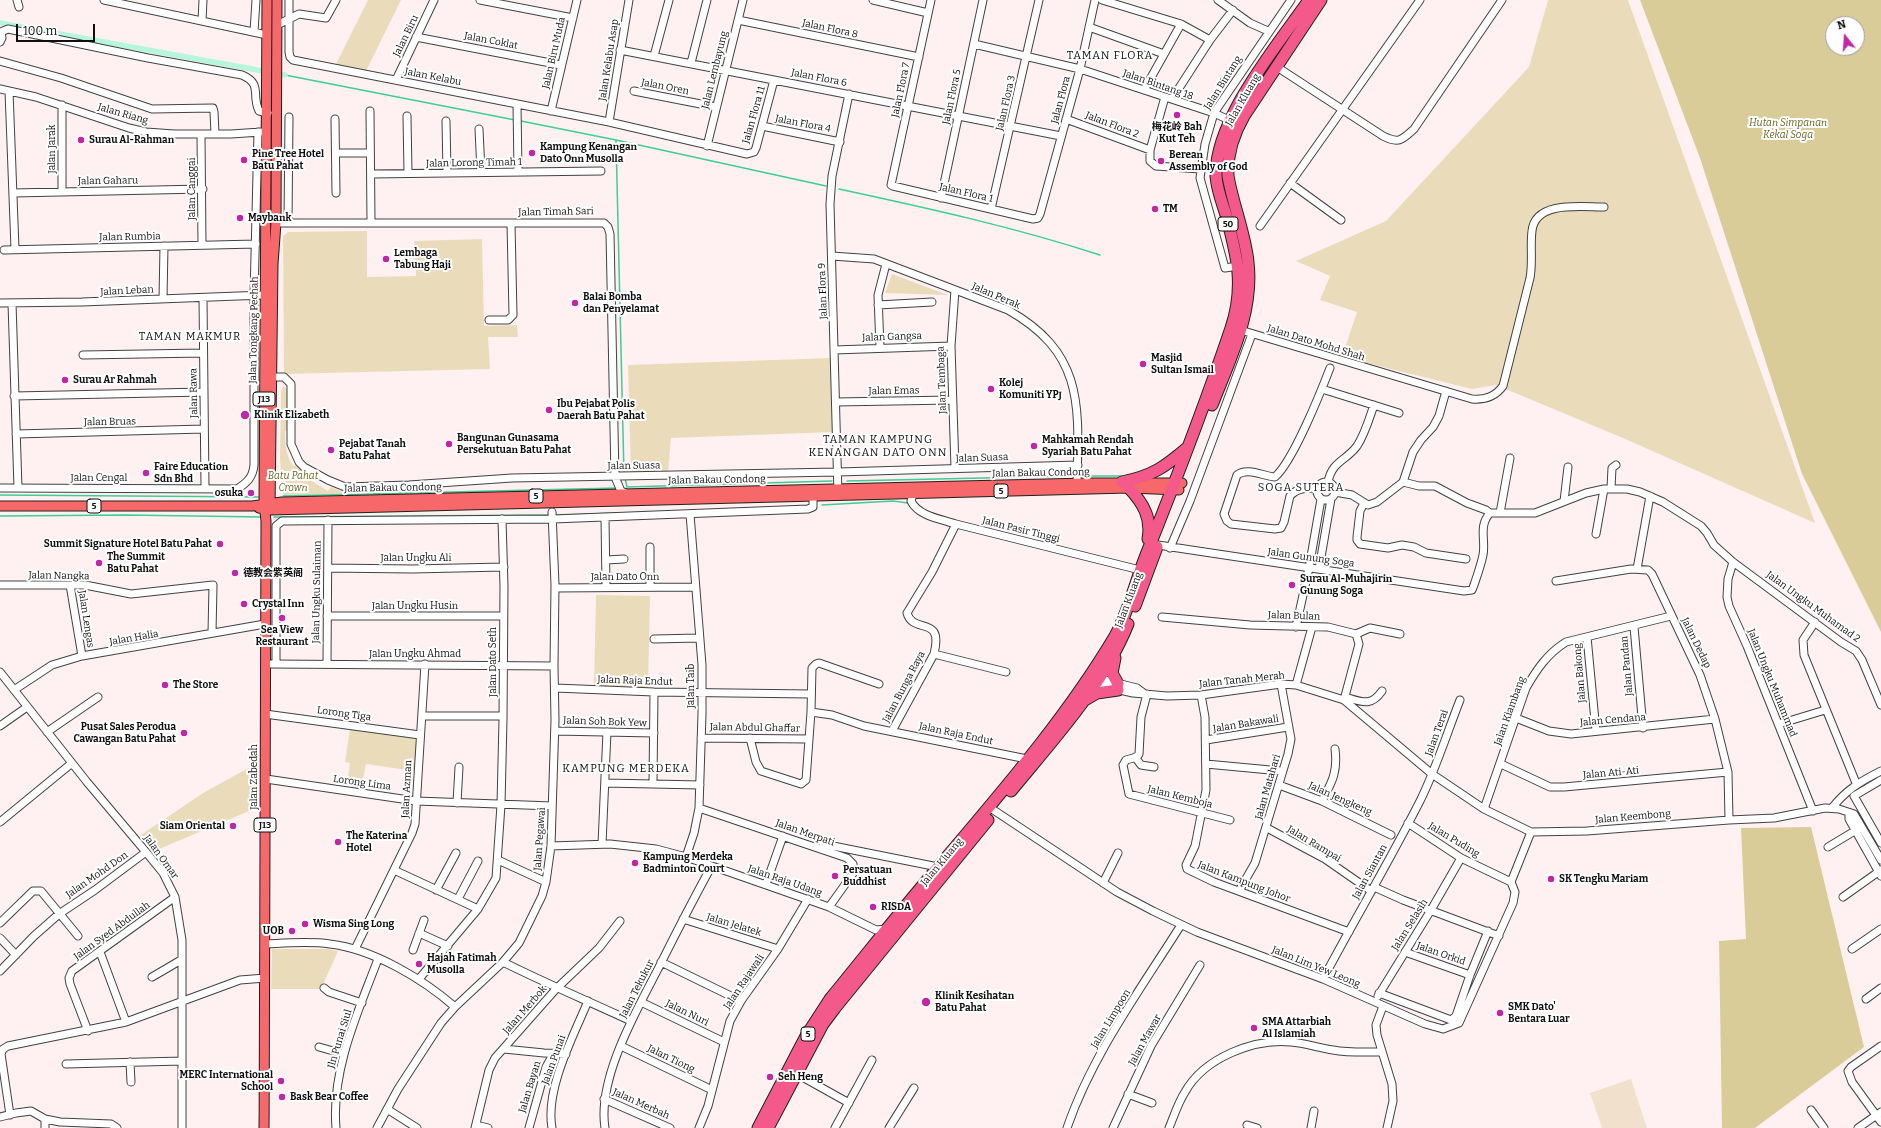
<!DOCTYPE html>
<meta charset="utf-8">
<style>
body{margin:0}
#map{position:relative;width:1881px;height:1128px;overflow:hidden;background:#fff1f1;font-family:Bitter,serif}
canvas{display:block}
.north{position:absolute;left:1825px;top:16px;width:40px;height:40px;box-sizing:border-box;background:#fff;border:1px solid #9f9f9f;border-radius:50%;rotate:343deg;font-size:11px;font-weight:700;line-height:16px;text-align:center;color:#0f0f0f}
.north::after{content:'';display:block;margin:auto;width:14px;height:18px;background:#bf27a4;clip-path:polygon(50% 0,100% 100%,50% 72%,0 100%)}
.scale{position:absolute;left:16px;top:24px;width:79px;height:18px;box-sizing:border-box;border:2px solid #0f0f0f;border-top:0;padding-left:5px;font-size:12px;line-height:14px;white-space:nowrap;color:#0f0f0f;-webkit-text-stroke:3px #fff;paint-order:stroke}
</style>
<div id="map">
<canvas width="1881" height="1128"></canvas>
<div class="north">N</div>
<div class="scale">100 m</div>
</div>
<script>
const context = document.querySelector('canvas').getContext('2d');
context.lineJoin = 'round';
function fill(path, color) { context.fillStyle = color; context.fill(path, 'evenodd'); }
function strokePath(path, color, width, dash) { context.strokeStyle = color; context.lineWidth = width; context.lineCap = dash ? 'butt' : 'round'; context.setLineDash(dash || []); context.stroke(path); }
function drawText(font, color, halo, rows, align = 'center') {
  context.font = font + ' Bitter,"Noto Sans SC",serif'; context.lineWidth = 4; context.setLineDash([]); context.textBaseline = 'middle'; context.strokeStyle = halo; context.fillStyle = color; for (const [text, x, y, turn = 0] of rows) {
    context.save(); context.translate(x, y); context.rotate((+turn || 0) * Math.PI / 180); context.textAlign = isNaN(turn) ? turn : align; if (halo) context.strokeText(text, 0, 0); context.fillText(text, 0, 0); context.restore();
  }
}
fill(new Path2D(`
 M368,0H401L365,73L334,68Z
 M1548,0H1628L1815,523L1623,438L1496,385L1472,389L1342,357L1357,312L1320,300L1330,276L1296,261L1386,221L1529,67Z
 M367,231V277L416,276L414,241L482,239L484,326L517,325L518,337H488L490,369L284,374L283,236L288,232Z
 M892,274L948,295L885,293Z
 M831,358L834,432L671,438L668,472H631L628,365Z
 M283,386L289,391V430L285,431C285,443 286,456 293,466L297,465L304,470L302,475L328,491L331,487L346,494L284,495L282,488L280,459L281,391Z
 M596,595L650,596L648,689L594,688Z
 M350,729L419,738L414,771L366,764L361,789L347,785L350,763L345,762Z
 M254,765V809L152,852L141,835L203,793Z
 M272,949H328L338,951L321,989H271Z`), '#eadcba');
fill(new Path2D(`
 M1640,0H1881V632L1802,474L1700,158ZM1833,24H1857V48H1833Z
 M1811,827L1864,1047L1755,1128H1722L1719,941L1746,939L1741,828Z`), '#dacc99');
fill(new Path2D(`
 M1631,1079L1647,1128H1602L1590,1093Z`), '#f1e1cc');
strokePath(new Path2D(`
 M285,75L515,120
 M521,121L616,140L826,186
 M616,140L624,474
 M839,189C927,208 1014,227 1100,255
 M1162,461L1174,451
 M1084,476H1122
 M625,478L627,487L832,481
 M847,481L1072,476
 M0,495L260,497
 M283,496L617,488
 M822,505L893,501L908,503
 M554,515L620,513
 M0,516L126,515L262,517
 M274,517L550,515`), '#3dcd96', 1.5);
strokePath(new Path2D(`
 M0,23L285,75`), '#b6f6dc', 5.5);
const minor = new Path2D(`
 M17,0L19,7
 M104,0L267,35
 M289,0V52L290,57L293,60L609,122L747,154L754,152L756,148L774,80
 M480,0L573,18
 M873,0L928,13
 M931,0L891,185L893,186L1033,219L1038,218L1040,214L1080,69L1095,0
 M1102,0L1181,24L1210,40
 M1218,0L1250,23L1268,31
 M738,20L919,57
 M202,21L203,0
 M277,25L299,14L326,18L336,0
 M1089,27L1164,54
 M254,32L256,0
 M416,37L561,65
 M0,42L2,38L1,32L8,29L148,58L242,75C263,84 251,95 259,111L268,113
 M974,44L1080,69L1214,113L1229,120
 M620,50L1061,136
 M654,56L669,0
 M0,61L61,78L152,109L213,108L214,112L215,133
 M691,63L707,0
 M1277,67L1383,136C1399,144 1402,140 1414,129L1502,0
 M396,80L434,0
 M0,89L36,97L129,128L146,132L174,134H231L261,132
 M1144,90L1181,24
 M9,91L15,249
 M634,91L716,107
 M1165,97L1150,150V161L1156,166L1200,169
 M1172,99L1210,40L1233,10
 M517,104L518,172
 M62,105V192
 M370,111L371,222
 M551,111L577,0
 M407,116L408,173
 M335,119L336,193
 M1066,119L1150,150
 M446,121L447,173
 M609,122L629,0
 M762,126L840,142
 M479,129L481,172
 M201,134L202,245
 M707,146L743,0
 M336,153H370
 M371,174L601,171
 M1290,183L1341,220
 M13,193L203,189
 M941,198L983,0
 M991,209L1039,0
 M276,223H604L608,227L610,234L615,477L621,491L626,493
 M288,223L289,117
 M1260,226L1420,0
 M4,250L256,244
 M832,256L874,259L1008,310C1084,353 1079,405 1077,483
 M1238,266L1225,268L1200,178L1205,144L1214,113L1291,0
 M203,298L205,488
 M163,299L164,246
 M0,303L82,302L264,295
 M12,303L18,488
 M878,305L932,302
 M489,320H508L513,315L511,223
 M1237,329L1472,399C1485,400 1495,397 1503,386L1530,278C1533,262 1530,247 1532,231C1535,200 1582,207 1604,207
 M880,348L878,295L886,264
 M834,350L951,346
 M83,355L203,353
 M272,377H284L291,384V444L299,462L304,467L328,480L345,487L409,485L512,478L838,472L1078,465
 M1322,389L1399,413
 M14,396L204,392
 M836,402L952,400
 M16,434L204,429
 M955,468L951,346L955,290
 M1317 491a9 9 0 1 1 18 0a9 9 0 1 1-18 0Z
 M1328,482C1332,461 1346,461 1357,446C1365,434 1369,419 1374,405
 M1403,482L1419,486H1435L1467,503L1486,510L1490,513
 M0,488L237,489C247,483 253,477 254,465V296L258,132
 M1316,488C1306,488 1297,488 1290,496L1284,522L1281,528L1275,529L1231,524L1227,521L1224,514L1237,475C1247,467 1263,476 1275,477C1293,461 1320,394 1330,368
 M1611,488L1612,468L1616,465
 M1335,492L1352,495L1368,505L1377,502L1403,482L1413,452L1421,440L1433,427L1439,416L1446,391
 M838,494L830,204L832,176L849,94
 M913,494L911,501C918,516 941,519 956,524L1140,570
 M1564,501L1568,467
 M1364,503L1360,511L1357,537V540L1360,544L1388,548L1402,545L1414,547L1426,553L1466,559
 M1500,513L1510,458
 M605,517L606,587
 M1596,534L1604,489
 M1158,545L1464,591L1472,590L1474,585C1477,576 1481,565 1483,555C1486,541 1478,526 1490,513H1535L1586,493L1604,489H1627L1640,492L1663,502L1701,526L1707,533L1714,545L1733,562L1841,642L1856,651L1862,660L1881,705
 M1170,548L1190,501L1252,334
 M606,560L624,559
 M1733,562L1728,579L1727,597L1729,606L1747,646L1813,811
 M328,568L412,569L504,567
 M1319,569L1331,499
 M1637,569L1650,496
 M1556,581L1631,569L1648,570L1652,574L1700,675L1715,719L1728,772L1729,820
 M0,585H85L131,594L213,585L212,633
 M70,585L82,656
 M650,587V547
 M555,588L695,587
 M327,616H503
 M1162,617L1250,625L1328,627L1356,634L1359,644L1344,700
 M1815,622L1803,640L1804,655L1856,783
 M1296,627L1309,568L1321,499
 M1634,627L1643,728
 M1356,634L1370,628L1400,634
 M1587,637L1596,731
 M654,639L699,638
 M934,654L1006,672
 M271,664L554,666
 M276,664V526L282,521L553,519L808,509L813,507V496
 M327,664L328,520
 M0,672L87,782L146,852L163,873L175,897L182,940V1128
 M1097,678L1137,688L1145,694
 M1093,684L1133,693L1167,696L1201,695L1281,684L1296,685L1344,700L1432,774L1484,809L1531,832L1587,831L1729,820L1774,818L1825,808L1839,809L1854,814L1881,860
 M1296,685L1312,627
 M555,688L654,692L810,694
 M14,690L52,665L82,656L265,624
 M1147,694L1141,717L1139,754L1137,757L1126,760L1123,765L1129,794L1230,820
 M1201,695L1205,717L1206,790L1195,846L1186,865L1187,869L1214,882L1349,932
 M1345,697C1362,702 1371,707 1382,691
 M811,712L832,715L864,726L1027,759
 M265,714L420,735
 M423,716H503
 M1516,718L1549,731L1571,734L1715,719
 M1779,724L1825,710
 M0,726L27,707
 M555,731L654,733
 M892,731L934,654C944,614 913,635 907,613L932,572L956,524
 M47,732L98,697
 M701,738L809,739
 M750,738L756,762L761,771L801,784L806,780L811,712L812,668L816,664L819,663L879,684
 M1206,740L1288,727
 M1135,757L1141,765L1154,767
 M1206,764L1281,771
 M1501,764L1550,787H1564L1728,772
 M266,779L416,801L552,806
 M1881,780L1854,796L1881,843
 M605,783L700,785
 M653,783L654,692
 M1279,785L1322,801L1391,835
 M1322,801C1332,782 1338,772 1335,749
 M457,803L459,767
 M989,807L1117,892L1153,911L1197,932L1323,979L1425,1024L1443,1029L1459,1023L1513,903L1515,892L1511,882L1531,832
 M699,808L847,858L853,864L854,872L829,907
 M1832,808C1846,790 1861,781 1881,771
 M1484,809L1526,688C1537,669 1547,654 1566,642L1671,616
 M1849,813V819L1881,876
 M0,822L72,763
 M1408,823L1461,858L1511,882
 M1267,828L1325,859L1371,891
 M602,844L607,732
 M823,844L938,867
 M551,846L610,844L656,849L686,857L829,907L876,930L886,929
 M1828,847L1858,829
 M686,857L694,833L699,808L702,714V665L690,514
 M498,860L546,882
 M394,870L478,909
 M1103,883L1118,853
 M766,884L783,836
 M1374,887L1403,900L1499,936
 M436,890L456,853
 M1239,891L1255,863L1288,754L1291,739L1281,684
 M1843,897L1881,870
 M458,899L478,861
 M683,919L778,949
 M0,923L33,891H41L78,936
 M419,933L448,946
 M0,938L16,955
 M266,944C287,943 309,941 330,944C373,949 423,979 455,1007
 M355,949L412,833L415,824L425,664
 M1852,949L1881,929
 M413,950L424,920
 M100,952L126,1022
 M1405,952L1470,975
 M503,962C545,983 588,1001 631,1021
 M661,962L741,1001
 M0,971L34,936L59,914L95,890L146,852
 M152,977L181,960
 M419,979L478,909L496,878L501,805L503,719L504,586L502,519
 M1323,979C1355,919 1389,862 1420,801C1436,769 1447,733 1460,700
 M324,988L329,992L362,1003
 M1379,993L1451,1020L1456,1016L1470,975L1488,931
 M1378,996L1431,910L1461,858
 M1866,999L1881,988
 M641,1002L724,1042
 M1383,1006L1376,1025L1377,1035L1392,1084L1393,1101L1387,1128
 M88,1031L70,984L69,978L72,971L175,897
 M621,1046L712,1090
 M1881,1046L1851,1067L1848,1071L1852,1082L1881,1122
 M319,1047L344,1054
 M504,1049L544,1053L566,1054
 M130,1062L131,1082
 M66,1064L182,1061
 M797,1074L849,1103
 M1128,1094L1152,1103
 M604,1099L670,1128
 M387,1109L417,1128
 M1811,1110L1824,1128
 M10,1115L1,1054L3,1049L8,1046L126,1022L240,980L265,978
 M0,1117L16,1113L31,1111L45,1119L60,1122L111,1124L117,1128
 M45,1119V1128
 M476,1125L488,1128
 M1247,1125L1257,1128
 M336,1128C331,1070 358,1012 378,959
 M377,1128L398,1089L441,1023L455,1007L503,962L519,943L542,896L546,882L551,846L555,720L554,666L555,585L552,512
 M475,1128L489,1070L495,1058L556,989L599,948L620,921
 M529,1128L546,1067L554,1053
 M552,1128C545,1089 573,1037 588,1001
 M605,1128C597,1078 637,1010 659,967C676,933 693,900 711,867
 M699,1128L708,1106L730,1021L741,1001L778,949L808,899
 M835,1128L872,1060
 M889,1128L914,1088
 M1067,1128C1092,1055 1140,990 1181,925
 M1113,1128L1151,1046L1200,965
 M1169,1128C1174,1116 1178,1103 1185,1092C1204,1058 1254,1038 1291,1042C1305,1043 1319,1048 1333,1050C1349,1053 1366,1052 1382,1052
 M1311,1128L1314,1111
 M1858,1128L1881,1112`);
const major = new Path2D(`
 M0,506H252L282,502L1088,483H1182
 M259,508L270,510L1129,488L1179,490
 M270,509L273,264L276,223L277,0
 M264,1128C266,926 265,724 266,521L264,503L267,0`);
const highway = new Path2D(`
 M1212,405C1230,359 1254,312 1248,262C1245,233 1233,205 1228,176C1227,153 1233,135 1244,116L1321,0
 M1122,482C1152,476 1165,467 1187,448
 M1129,488C1143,503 1152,518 1148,539
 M1135,606L1157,547
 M1115,658L1112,673L1118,684
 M1085,700L1097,693L1118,690
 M1011,791C1053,740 1103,686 1128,624
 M758,1128L806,1036L830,999C867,954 902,909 940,865C1001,793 1067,717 1115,636C1128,613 1136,580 1146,555C1176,480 1205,405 1231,328C1245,287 1237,255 1226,215C1222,202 1217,190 1216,176C1215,119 1277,46 1309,0
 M768,1128L823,1024L835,1008L988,820`);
strokePath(minor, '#424242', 9);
strokePath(major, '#202020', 11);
strokePath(highway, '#202020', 13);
strokePath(minor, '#fff', 7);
strokePath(major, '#f7686b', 9);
strokePath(highway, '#f35a8b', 11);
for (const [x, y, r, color] of [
 [1177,115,4,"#bf27a4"],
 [81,140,4,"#bf27a4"],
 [532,153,4,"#bf27a4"],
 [244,160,4,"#bf27a4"],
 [1161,161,4,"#bf27a4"],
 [1155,209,4,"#bf27a4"],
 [240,218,4,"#bf27a4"],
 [386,259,4,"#bf27a4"],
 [575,303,4,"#bf27a4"],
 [1143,364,4,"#bf27a4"],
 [65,380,4,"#bf27a4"],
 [991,389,4,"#bf27a4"],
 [549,410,4,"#bf27a4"],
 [245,415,5,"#bf27a4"],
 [449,444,4,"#bf27a4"],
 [1034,446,4,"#bf27a4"],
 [331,450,4,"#bf27a4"],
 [146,473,4,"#bf27a4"],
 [251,493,4,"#bf27a4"],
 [220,544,4,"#bf27a4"],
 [99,563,4,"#bf27a4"],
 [235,573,4,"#bf27a4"],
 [1292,585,4,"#bf27a4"],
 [244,604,4,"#bf27a4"],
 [282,618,4,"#bf27a4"],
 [165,685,4,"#bf27a4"],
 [184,733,4,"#bf27a4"],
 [233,826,4,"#bf27a4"],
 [338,842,4,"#bf27a4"],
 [635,863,4,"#bf27a4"],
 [835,876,4,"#bf27a4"],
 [1551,879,4,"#bf27a4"],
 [873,907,4,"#bf27a4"],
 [305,924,4,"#bf27a4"],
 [292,931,4,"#bf27a4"],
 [419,964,4,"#bf27a4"],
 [926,1002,5,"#bf27a4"],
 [1500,1013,4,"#bf27a4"],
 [1254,1028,4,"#bf27a4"],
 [770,1077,4,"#bf27a4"],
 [281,1081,4,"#bf27a4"],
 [282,1097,4,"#bf27a4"]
]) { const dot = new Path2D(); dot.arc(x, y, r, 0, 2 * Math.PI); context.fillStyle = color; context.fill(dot); strokePath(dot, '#fff', 1.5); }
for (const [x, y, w] of [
 [1228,224,20],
 [264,399,22],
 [1001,491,14],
 [536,496,14],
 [94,506,14],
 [265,825,22],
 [808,1034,14]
]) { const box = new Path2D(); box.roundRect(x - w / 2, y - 7, w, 14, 3); context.fillStyle = '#fff'; context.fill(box); strokePath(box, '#0f0f0f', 1); }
drawText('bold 9px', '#0f0f0f', null, [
 ["50",1228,224],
 ["J13",264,399],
 ["5",1001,491],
 ["5",536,496],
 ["5",94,506],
 ["J13",265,825],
 ["5",808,1034]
]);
drawText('10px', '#0f0f0f', '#fff', [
 ["Jalan Flora 8",830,29,12],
 ["Jalan Biru",406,36,-64],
 ["Jalan Coklat",491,41,11],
 ["Jalan Biru Muda",554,53,-77],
 ["Jalan Kelabu Asap",609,60,-81],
 ["Jalan Lembayung",715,70,-76],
 ["Jalan Kelabu",433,77,11],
 ["Jalan Flora 6",819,78,11],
 ["Jalan Bintang",1223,83,-58],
 ["Jalan Bintang 18",1158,85,19],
 ["Jalan Oren",665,87,11],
 ["Jalan Flora 7",901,90,-78],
 ["Jalan Flora 5",952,97,-78],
 ["Jalan Flora",1061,100,-75],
 ["Jalan Kluang",1243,100,-60],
 ["Jalan Flora 3",1006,103,-77],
 ["Jalan Riang",123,114,16],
 ["Jalan Flora 11",754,115,-74],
 ["Jalan Flora 4",803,124,11],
 ["Jalan Flora 2",1112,125,21],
 ["Jalan Jarak",52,149,-90],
 ["Jalan Lorong Timah 1",474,163,-1],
 ["Jalan Gaharu",108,181,-1],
 ["Jalan Canggai",192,189,-90],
 ["Jalan Flora 1",966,193,13],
 ["Jalan Timah Sari",556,212,-1],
 ["Jalan Rumbia",130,237,-1],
 ["Jalan Leban",127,291,-3],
 ["Jalan Flora 9",823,291,-92],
 ["Jalan Perak",996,296,23],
 ["Jalan Tongkang Pechah",254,330,-89],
 ["Jalan Gangsa",892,337,-2],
 ["Jalan Dato Mohd Shah",1316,343,17],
 ["Jalan Tembaga",942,380,-92],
 ["Jalan Emas",894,391,-1],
 ["Jalan Rawa",194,393,-91],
 ["Jalan Bruas",110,422,-1],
 ["Jalan Suasa",982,458,-2],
 ["Jalan Suasa",634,466,-1],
 ["Jalan Bakau Condong",1041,473,-1],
 ["Jalan Cengal",99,478],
 ["Jalan Bakau Condong",717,480,-1],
 ["Jalan Bakau Condong",393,488,-1],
 ["Jalan Pasir Tinggi",1021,530,14],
 ["Jalan Ungku Ali",416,558],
 ["Jalan Gunung Soga",1311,558,8],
 ["Jalan Nangka",59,576,1],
 ["Jalan Dato Onn",625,577],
 ["Jalan Ungku Sulaiman",317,592,-89],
 ["Jalan Kluang",1129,600,-69],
 ["Jalan Ungku Husin",415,606],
 ["Jalan Ungku Muhamad 2",1813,607,36],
 ["Jalan Bulan",1294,616,2],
 ["Jalan Lengas",86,619,81],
 ["Jalan Halia",134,638,-10],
 ["Jalan Dedap",1696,643,64],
 ["Jalan Ungku Ahmad",415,654],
 ["Jalan Dato Seth",493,662,-90],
 ["Jalan Pandan",1627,666,-95],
 ["Jalan Bakong",1580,673,-95],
 ["Jalan Tanah Merah",1242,680,-6],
 ["Jalan Raja Endut",635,681,2],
 ["Jalan Ungku Muhammad",1772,683,68],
 ["Jalan Taib",691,686,-90],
 ["Jalan Bunga Raya",904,687,-62],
 ["Jalan Kiambang",1510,711,-70],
 ["Lorong Tiga",344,714,8],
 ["Jalan Cendana",1613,720,-5],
 ["Jalan Soh Bok Yew",605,722,2],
 ["Jalan Bakawali",1246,724,-9],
 ["Jalan Abdul Ghaffar",755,728,1],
 ["Jalan Terai",1437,733,-70],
 ["Jalan Raja Endut",956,734,12],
 ["Jalan Ati-Ati",1611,773,-5],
 ["Jalan Zabedah",254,777,-90],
 ["Lorong Lima",362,783,8],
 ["Jalan Matahari",1268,787,-74],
 ["Jalan Azman",407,789,-87],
 ["Jalan Kemboja",1180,797,14],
 ["Jalan Jengkeng",1340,799,24],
 ["Jalan Keembong",1633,817,-5],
 ["Jalan Merpati",805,833,19],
 ["Jalan Pegawai",540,839,-86],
 ["Jalan Puding",1454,840,31],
 ["Jalan Rampai",1314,844,31],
 ["Jalan Omar",161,857,54],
 ["Jalan Kluang",942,862,-50],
 ["Jalan Siantan",1370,872,-61],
 ["Jalan Mohd Don",97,875,-35],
 ["Jalan Raja Udang",785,881,19],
 ["Jalan Kampung Johor",1244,882,21],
 ["Jalan Jelatek",734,925,17],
 ["Jalan Selasih",1410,925,-58],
 ["Jalan Syed Abdullah",112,931,-36],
 ["Jalan Orkid",1441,954,19],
 ["Jalan Lim Yew Leong",1316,967,22],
 ["Jalan Rajawali",744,982,-56],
 ["Jalan Tekukur",637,989,-63],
 ["Jalan Merbok",525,1010,-49],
 ["Jalan Nuri",687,1013,26],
 ["Jalan Limpoon",1111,1019,-59],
 ["Jln Punai Siul",340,1039,-73],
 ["Jalan Mawar",1145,1040,-61],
 ["Jalan Tiong",671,1059,26],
 ["Jalan Punai",554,1060,-70],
 ["Jalan Bayan",530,1087,-73],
 ["Jalan Merbah",641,1104,24]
]);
drawText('italic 10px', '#66671f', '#fff', [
 ["Hutan Simpanan",1788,123],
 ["Kekal Soga",1788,135],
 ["Batu Pahat",293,476],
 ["Crown",293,488]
]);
drawText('bold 10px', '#0f0f0f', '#fff', [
 ["梅花岭 Bah",1177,127,"center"],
 ["Kut Teh",1177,139,"center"],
 ["Surau Al-Rahman",89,140],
 ["Kampung Kenangan",540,147],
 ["Dato Onn Musolla",540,159],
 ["Pine Tree Hotel",252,154],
 ["Batu Pahat",252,166],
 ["Berean",1169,155],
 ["Assembly of God",1169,167],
 ["TM",1163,209],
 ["Maybank",248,218],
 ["Lembaga",394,253],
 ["Tabung Haji",394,265],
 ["Balai Bomba",583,297],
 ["dan Penyelamat",583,309],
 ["Masjid",1151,358],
 ["Sultan Ismail",1151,370],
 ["Surau Ar Rahmah",73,380],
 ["Kolej",999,383],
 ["Komuniti YPJ",999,395],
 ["Ibu Pejabat Polis",557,404],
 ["Daerah Batu Pahat",557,416],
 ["Klinik Elizabeth",254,415],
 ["Bangunan Gunasama",457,438],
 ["Persekutuan Batu Pahat",457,450],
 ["Mahkamah Rendah",1042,440],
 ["Syariah Batu Pahat",1042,452],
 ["Pejabat Tanah",339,444],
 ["Batu Pahat",339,456],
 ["Faire Education",154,467],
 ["Sdn Bhd",154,479],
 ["osuka",243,493,"right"],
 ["Summit Signature Hotel Batu Pahat",212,544,"right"],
 ["The Summit",107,557],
 ["Batu Pahat",107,569],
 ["德教会紫英阁",243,573],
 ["Surau Al-Muhajirin",1300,579],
 ["Gunung Soga",1300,591],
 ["Crystal Inn",252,604],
 ["Sea View",282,630,"center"],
 ["Restaurant",282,642,"center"],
 ["The Store",173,685],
 ["Pusat Sales Perodua",176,727,"right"],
 ["Cawangan Batu Pahat",176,739,"right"],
 ["Siam Oriental",225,826,"right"],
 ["The Katerina",346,836],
 ["Hotel",346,848],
 ["Kampung Merdeka",643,857],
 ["Badminton Court",643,869],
 ["Persatuan",843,870],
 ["Buddhist",843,882],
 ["SK Tengku Mariam",1559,879],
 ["RISDA",881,907],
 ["Wisma Sing Long",313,924],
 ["UOB",284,931,"right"],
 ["Hajah Fatimah",427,958],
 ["Musolla",427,970],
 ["Klinik Kesihatan",935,996],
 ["Batu Pahat",935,1008],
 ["SMK Dato'",1508,1007],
 ["Bentara Luar",1508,1019],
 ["SMA Attarbiah",1262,1022],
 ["Al Islamiah",1262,1034],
 ["MERC International",273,1075,"right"],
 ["School",273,1087,"right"],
 ["Seh Heng",778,1077],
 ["Bask Bear Coffee",290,1097]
], 'left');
context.letterSpacing = '1px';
drawText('11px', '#0f0f0f', '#fff', [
 ["TAMAN FLORA",1110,56],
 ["TAMAN MAKMUR",190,337],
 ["TAMAN KAMPUNG",878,440],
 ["KENANGAN DATO ONN",878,453],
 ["SOGA SUTERA",1301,488],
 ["KAMPUNG MERDEKA",626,769]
]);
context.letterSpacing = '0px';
</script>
